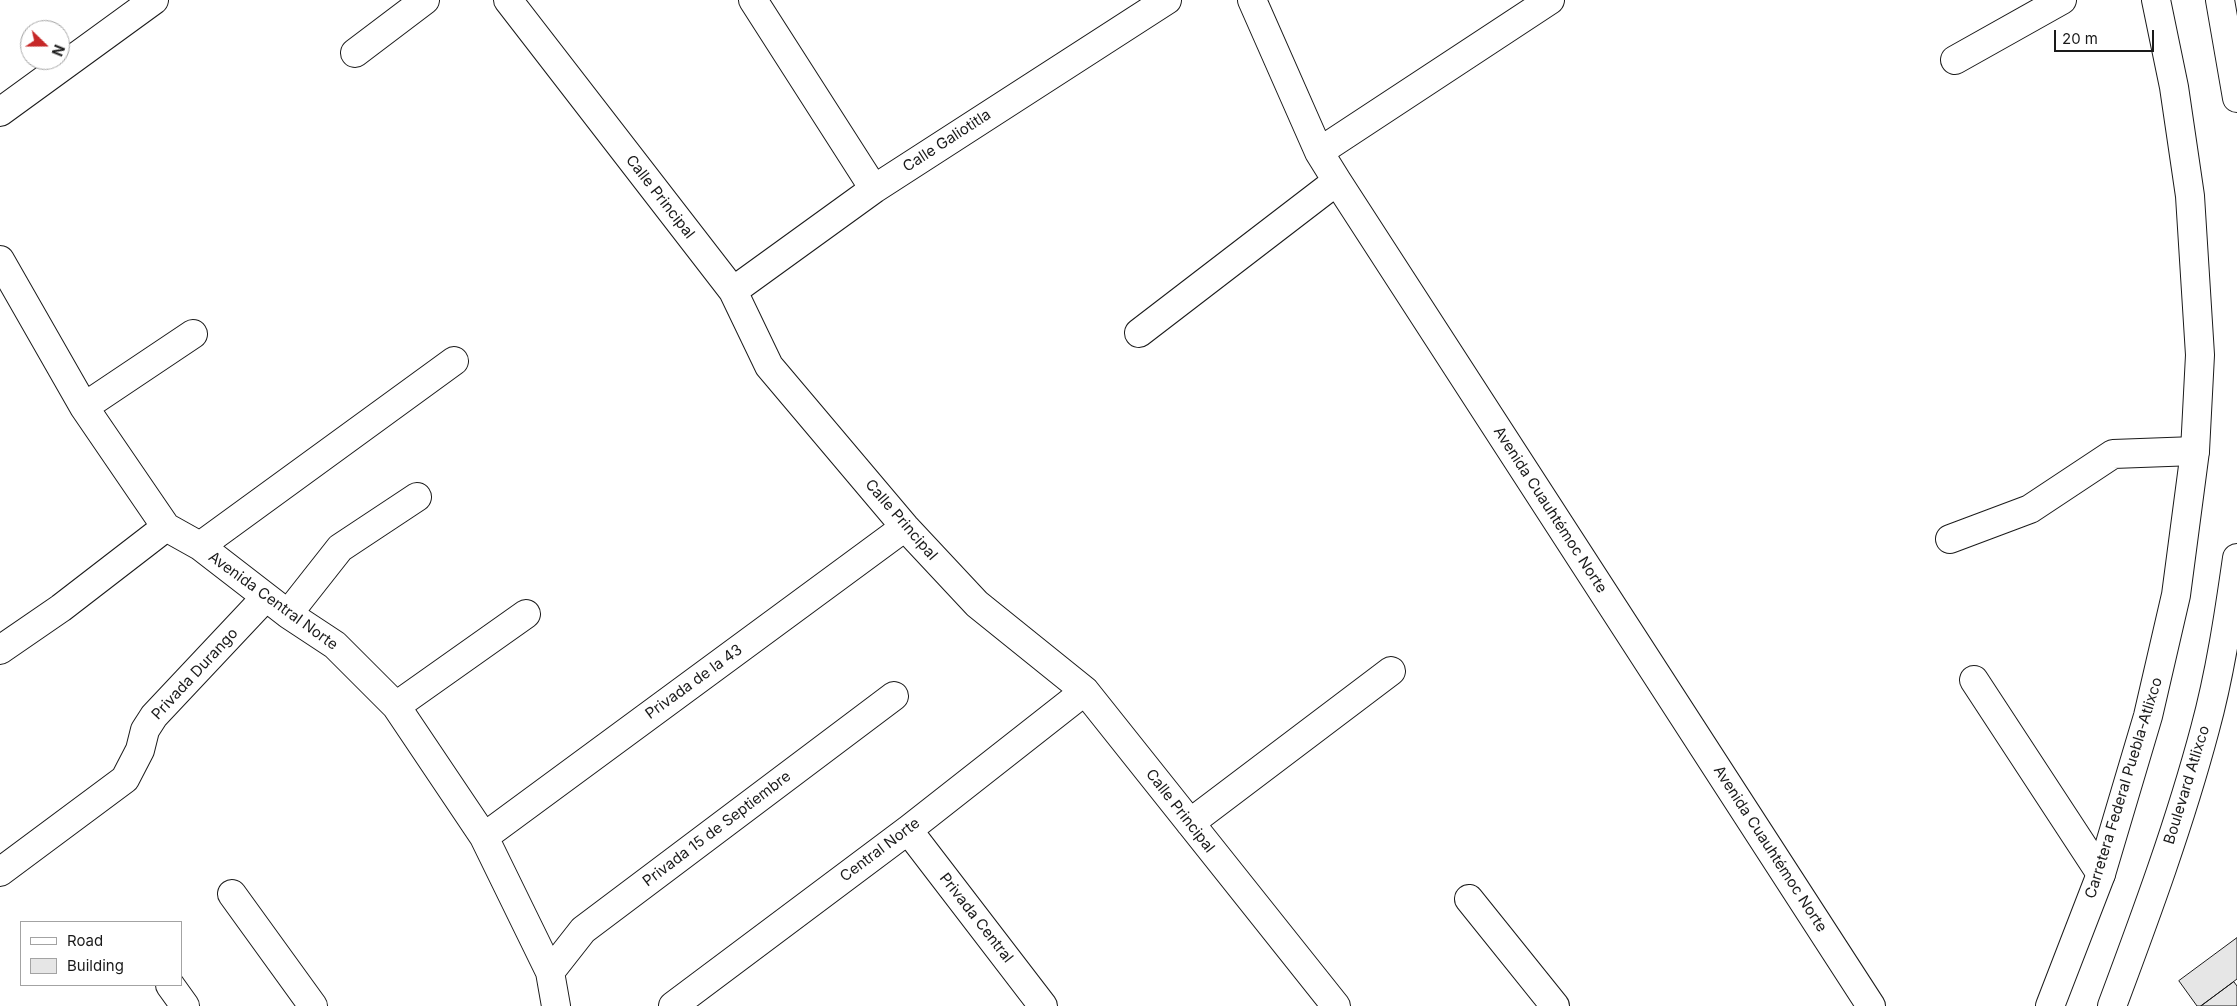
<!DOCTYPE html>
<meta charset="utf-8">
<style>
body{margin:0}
#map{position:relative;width:2237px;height:1006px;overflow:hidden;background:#fff;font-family:Inter,sans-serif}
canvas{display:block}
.legend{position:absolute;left:20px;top:921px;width:162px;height:65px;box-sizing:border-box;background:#fff;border:1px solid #a3a3a3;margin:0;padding:6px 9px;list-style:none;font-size:15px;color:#1a1a1a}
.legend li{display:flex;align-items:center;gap:10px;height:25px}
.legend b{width:25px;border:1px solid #a3a3a3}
.north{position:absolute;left:20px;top:20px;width:50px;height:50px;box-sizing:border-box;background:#fff;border:1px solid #a3a3a3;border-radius:50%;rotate:112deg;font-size:14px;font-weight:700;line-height:20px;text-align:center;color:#1a1a1a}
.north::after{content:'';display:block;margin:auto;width:18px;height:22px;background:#c62828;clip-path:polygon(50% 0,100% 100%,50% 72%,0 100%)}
.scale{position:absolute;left:2054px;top:30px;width:100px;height:22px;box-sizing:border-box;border:2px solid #1a1a1a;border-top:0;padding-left:6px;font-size:15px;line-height:18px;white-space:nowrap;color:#1a1a1a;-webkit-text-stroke:4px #fff;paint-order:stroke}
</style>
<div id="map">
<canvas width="2237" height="1006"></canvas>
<ul class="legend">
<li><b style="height:6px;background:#fff"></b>Road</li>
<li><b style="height:14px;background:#e6e6e6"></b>Building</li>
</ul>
<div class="north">N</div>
<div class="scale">20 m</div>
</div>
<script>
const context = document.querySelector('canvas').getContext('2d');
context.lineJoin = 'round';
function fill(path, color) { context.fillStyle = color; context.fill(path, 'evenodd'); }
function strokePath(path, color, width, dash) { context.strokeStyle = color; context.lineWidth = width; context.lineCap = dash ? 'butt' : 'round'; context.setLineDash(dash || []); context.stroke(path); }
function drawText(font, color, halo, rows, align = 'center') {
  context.font = font + ' Inter,sans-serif'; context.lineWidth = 4; context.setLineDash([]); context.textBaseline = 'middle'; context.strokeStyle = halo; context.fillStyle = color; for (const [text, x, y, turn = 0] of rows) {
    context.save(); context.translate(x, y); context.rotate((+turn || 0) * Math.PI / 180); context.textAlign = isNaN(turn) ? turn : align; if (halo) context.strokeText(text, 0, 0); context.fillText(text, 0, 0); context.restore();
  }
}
const building = new Path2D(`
 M2237,938V979L2201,1006H2197L2179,981Z
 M2234,982L2237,986V1006H2201Z`);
fill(building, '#e6e6e6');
strokePath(building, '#1a1a1a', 1);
const minor = new Path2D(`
 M508,0L733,291L769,366L905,527L977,604L1085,691L1336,1006
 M753,0L874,189
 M1252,0L1319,152L1337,181L1871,1006
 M355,53L425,0
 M1955,60L2062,0
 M0,112L154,0
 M1319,152L1550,0
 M0,260L84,407L166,527L200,546L288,614L335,645L396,706L484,837L550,972L556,1006
 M733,291L874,189L1167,0
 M1139,333L1337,181
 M84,407L193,334
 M1950,539L2030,509L2113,454L2195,451
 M200,546L454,361
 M288,614L340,548L417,497
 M0,650L61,608L166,527
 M1974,680L2101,874
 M396,706L526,614
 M1190,823L1391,671
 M908,830L1043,1006
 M484,837L905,527
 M0,872L125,779L140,750L145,730L154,716L265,598
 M232,894L313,1006
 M1469,899L1555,1006
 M550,972L583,930L894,696
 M170,985L185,1006
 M673,1006L908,830L1085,691`);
const primary = new Path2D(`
 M2220,0L2237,98
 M2050,1006L2101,874L2148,716L2176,595L2195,451L2200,355L2190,196L2174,87L2156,0
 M2112,1006C2146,915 2180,823 2205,729C2220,674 2229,614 2237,558`);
strokePath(minor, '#1a1a1a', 30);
strokePath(primary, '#1a1a1a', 30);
strokePath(minor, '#fff', 28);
strokePath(primary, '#fff', 28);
drawText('15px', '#1a1a1a', '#fff', [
 ["Calle Galiotitla",947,141,-33],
 ["Calle Principal",660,197,52],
 ["Avenida Cuauhtémoc Norte",1550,510,57],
 ["Calle Principal",901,520,49],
 ["Avenida Central Norte",273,601,36],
 ["Privada Durango",195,674,-47],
 ["Privada de la 43",694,682,-36],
 ["Boulevard Atlixco",2187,785,-73],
 ["Carretera Federal Puebla-Atlixco",2124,788,-73],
 ["Calle Principal",1180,811,52],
 ["Privada 15 de Septiembre",717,829,-37],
 ["Avenida Cuauhtémoc Norte",1770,849,57],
 ["Central Norte",880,850,-37],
 ["Privada Central",976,918,52]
]);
</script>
